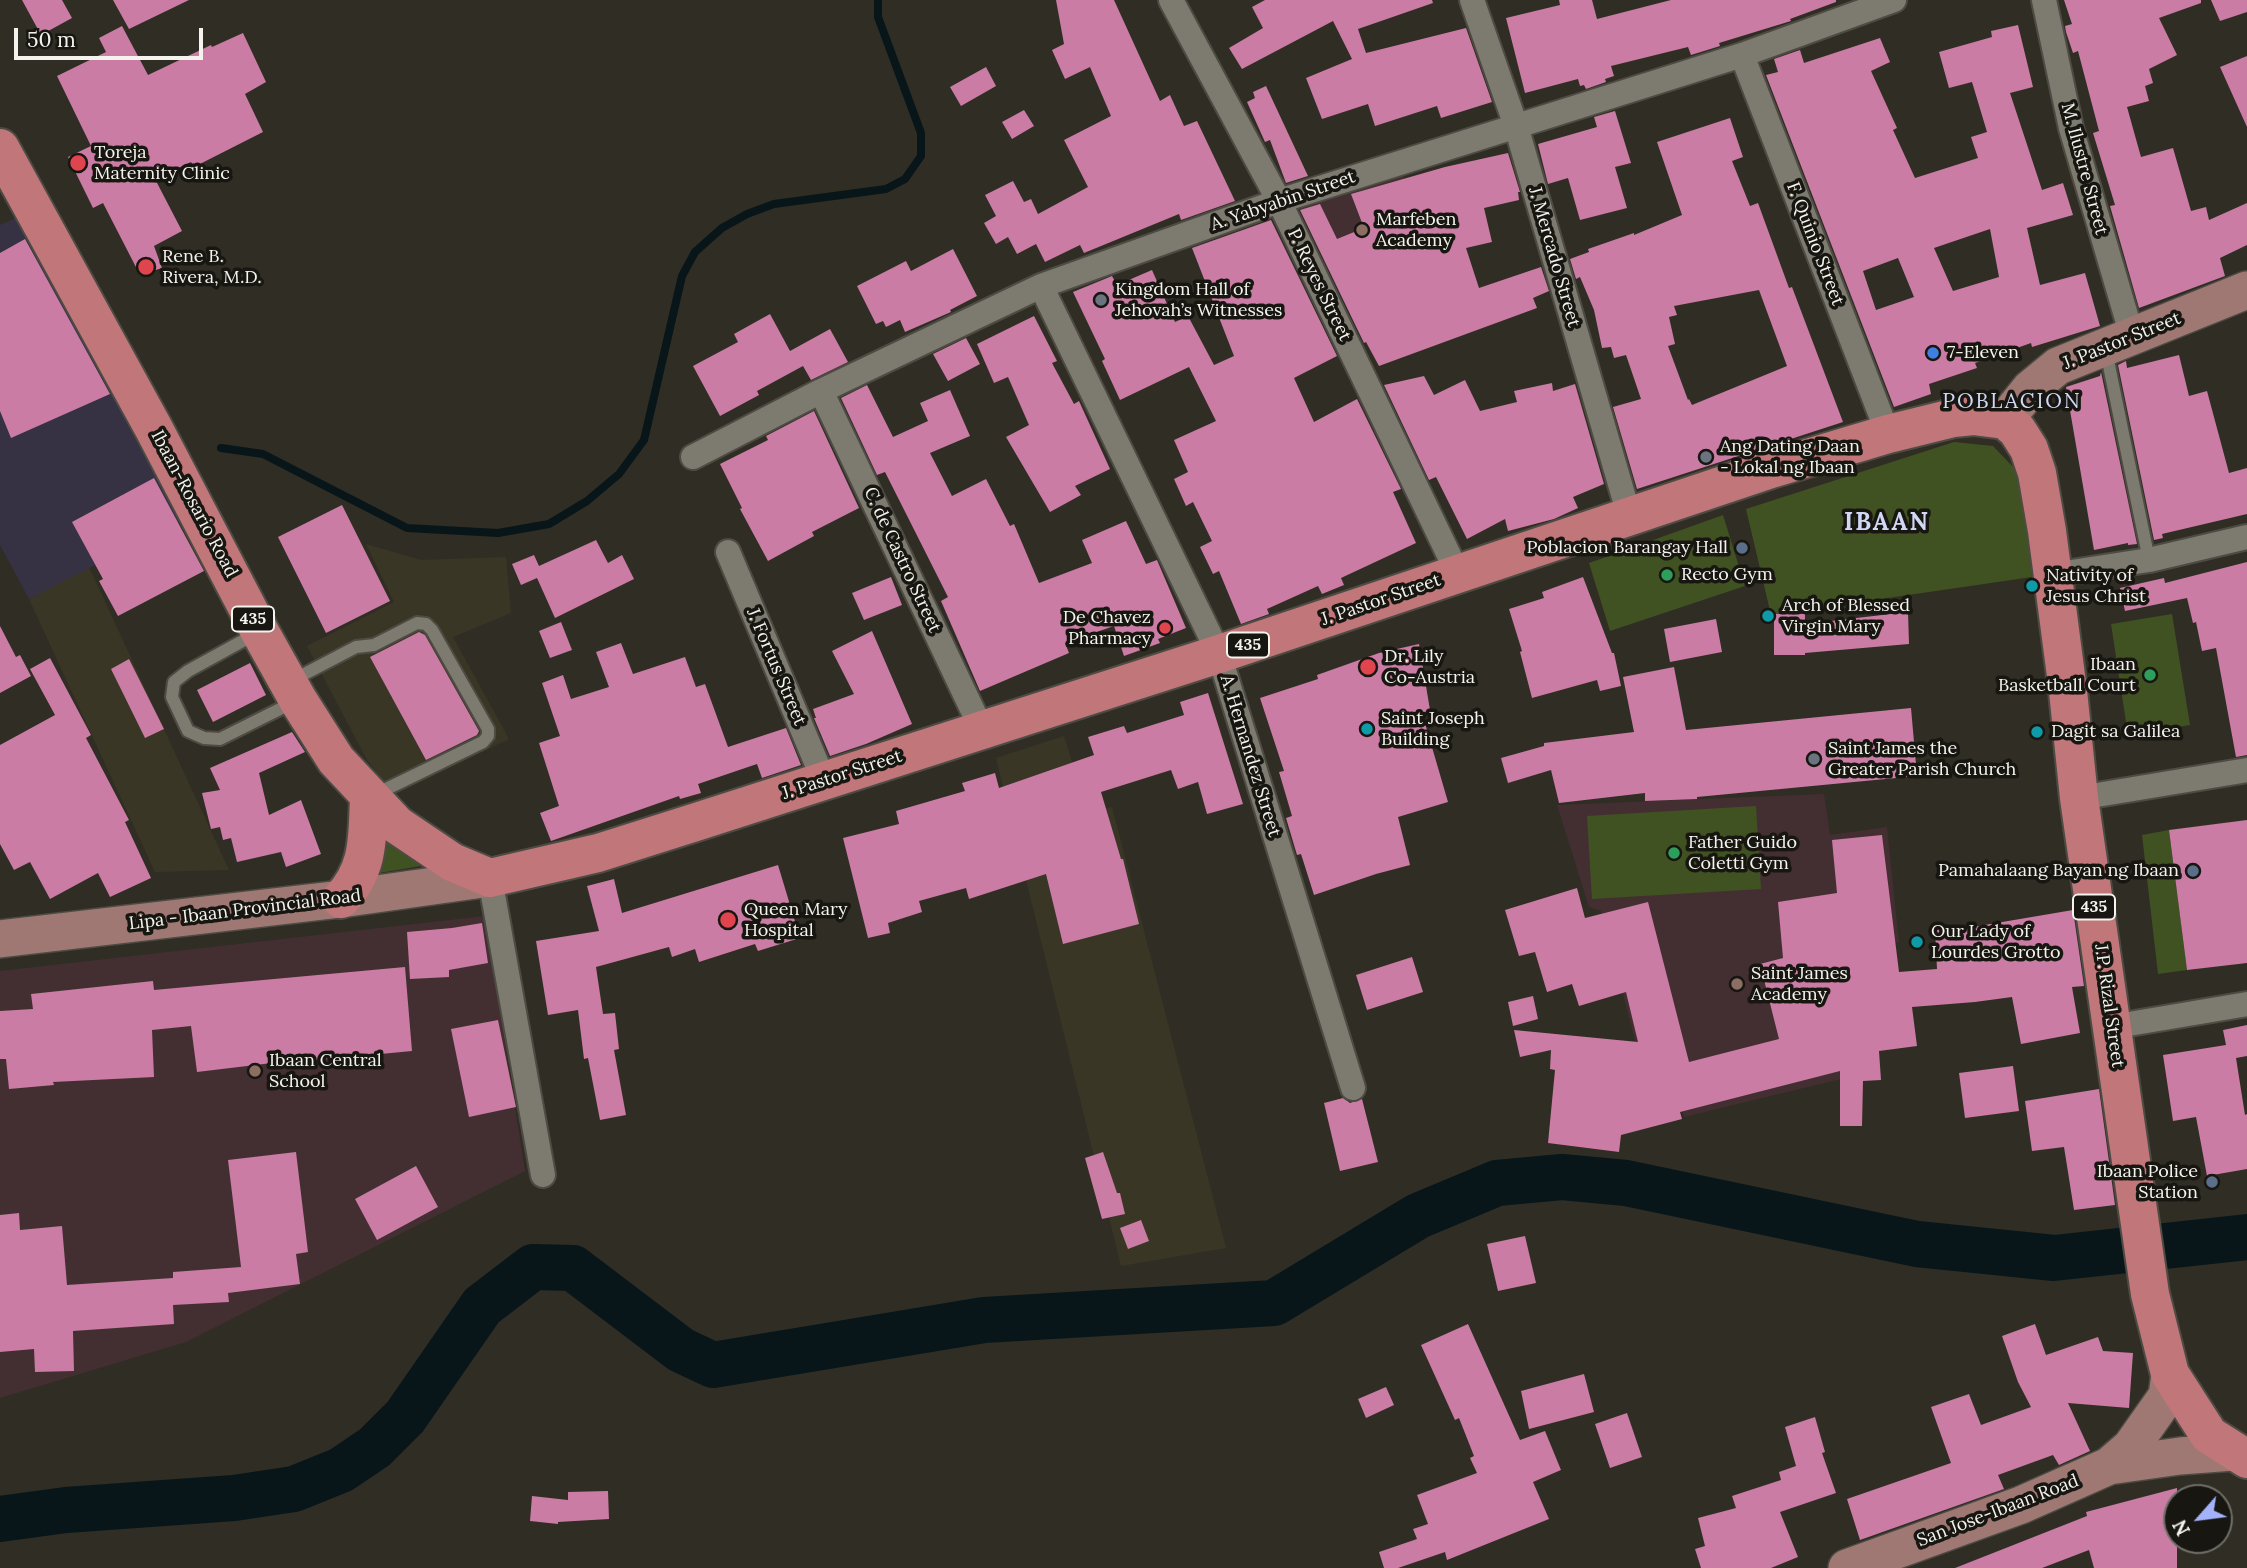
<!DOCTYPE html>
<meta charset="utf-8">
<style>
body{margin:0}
#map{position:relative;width:2247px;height:1568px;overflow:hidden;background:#302d24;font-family:Lora,serif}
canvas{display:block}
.north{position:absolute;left:2163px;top:1484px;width:70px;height:70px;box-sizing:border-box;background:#171611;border:2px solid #706e69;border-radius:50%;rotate:242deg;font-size:19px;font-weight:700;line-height:28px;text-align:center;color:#f5f3ed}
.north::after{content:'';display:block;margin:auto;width:24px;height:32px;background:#a4b2fc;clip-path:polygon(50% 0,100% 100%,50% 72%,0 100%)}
.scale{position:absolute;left:14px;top:28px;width:189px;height:32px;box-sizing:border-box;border:4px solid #f5f3ed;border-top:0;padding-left:9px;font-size:21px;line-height:24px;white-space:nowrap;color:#f5f3ed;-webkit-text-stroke:5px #171611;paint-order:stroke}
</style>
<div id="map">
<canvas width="2247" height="1568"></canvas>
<div class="north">N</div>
<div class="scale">50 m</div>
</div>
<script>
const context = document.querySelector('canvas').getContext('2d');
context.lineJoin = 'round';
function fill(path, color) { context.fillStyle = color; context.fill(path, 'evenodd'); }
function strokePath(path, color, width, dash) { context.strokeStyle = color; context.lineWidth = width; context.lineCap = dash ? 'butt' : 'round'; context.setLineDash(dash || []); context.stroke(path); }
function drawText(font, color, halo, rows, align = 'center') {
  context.font = font + ' Lora,serif'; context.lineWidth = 7; context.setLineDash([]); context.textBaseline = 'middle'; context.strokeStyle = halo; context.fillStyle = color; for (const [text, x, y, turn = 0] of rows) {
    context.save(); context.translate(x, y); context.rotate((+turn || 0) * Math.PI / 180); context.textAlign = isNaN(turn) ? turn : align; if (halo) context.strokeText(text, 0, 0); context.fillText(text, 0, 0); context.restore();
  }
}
fill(new Path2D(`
 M366,544L421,560L506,557L511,613L453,637L509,739L394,795L367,760L307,646L394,602Z
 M89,567L229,870L155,872L29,599Z
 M1064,736L1088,812L1112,807L1226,1248L1121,1266L996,758Z`), '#3a3626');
fill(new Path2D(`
 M20,216L183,520L29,599L0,545V225Z`), '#363243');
fill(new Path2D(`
 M1403,175L1418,253L1335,281L1300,207Z
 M1824,794L1830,835L1887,827L1899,942L1847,949L1845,1078L1684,1117L1676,1088L1649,1093L1601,911L1589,907L1557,805Z
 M485,916L525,1171L186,1342L0,1398V971Z`), '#432f31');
fill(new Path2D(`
 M1954,442L1993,446L2015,469L2022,494L2032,577L1771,615L1746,509Z
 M1723,515L1745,586L1610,631L1589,563Z
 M2172,614L2190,725L2128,735L2111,624Z
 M1756,806L1761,889L1592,899L1587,816Z
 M2169,830L2187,970L2158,974L2142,835Z
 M386,840L421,866L379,873Z`), '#405222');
strokePath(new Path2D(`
 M221,448L263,454L407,528L498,533L549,524L587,501L619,474L644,440L682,276L695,252L722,228L747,214L774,204L886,189L905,179L921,156V133L878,17V0`), '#08161a', 8);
strokePath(new Path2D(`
 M0,1519L66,1510L234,1498L294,1489L341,1470L375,1447L405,1417L482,1306L533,1267L573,1268L681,1350L713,1365L984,1320L1274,1303L1418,1216L1497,1183L1562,1177L1626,1183L1917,1244L2054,1258L2247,1237`), '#08161a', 46);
fill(new Path2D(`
 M22,0H62L72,18L41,35Z
 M113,0H189L129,29Z
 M1056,0H1114L1160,101L1170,95L1184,126L1197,121L1235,201L1181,220L1179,214L1084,253L1080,245L1045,262L1036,244L1017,254L1008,237L996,244L984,223L996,216L985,195L1013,181L1024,202L1031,199L1038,214L1088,187L1064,140L1111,116L1090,67L1065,79L1052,50L1064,44Z
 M1265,0H1432L1433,3L1358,29L1366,53L1466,28L1492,102L1441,118L1437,106L1375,126L1368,104L1322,119L1306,78L1352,59L1333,21L1242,69L1229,48L1263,28L1252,7Z
 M1559,0H1592L1597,19L1671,0H1836V2L1790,19L1791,21L1719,43L1720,46L1691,55L1688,47L1611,66L1614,76L1605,79L1606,82L1586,89L1584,85L1580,86L1578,79L1525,93L1506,18L1560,5Z
 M2064,0H2201V3L2159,18L2177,55L2149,69L2153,83L2145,86L2149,101L2127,107L2141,157L2173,148L2191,211L2206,207L2209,220L2247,203V245L2220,258L2225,276L2139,308L2110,206L2115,205L2093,133L2099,131L2078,51L2073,53L2066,32L2065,26L2072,24Z
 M2211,0H2247V12L2220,21Z
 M2018,25L2033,87L2010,93L2042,190L2063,183L2073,215L2027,228L2040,285L2085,273L2100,326L2032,347L2031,343L1975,363L1977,368L1929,384L1931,394L1894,407L1766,75L1778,72L1774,59L1800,50L1804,63L1880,38L1890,62L1871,71L1897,128L1893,130L1915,178L1978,158L1971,137L1987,132L1972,82L1949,88L1939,52L1992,37L1991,31ZM1990,229L1999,277L1953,291L1934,248ZM1898,258L1914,297L1876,310L1863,271Z
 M122,26L148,75L211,45L212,47L243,33L266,82L245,94L263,132L194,167L191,162L155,179L182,231L154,246L162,268L140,275L103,203L93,208L68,157L91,146L57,76L106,52L99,38Z
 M2247,56V127L2220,67Z
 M986,67L996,86L961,106L950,87Z
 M1266,86L1308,176L1286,183L1270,140L1265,142L1247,102L1255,98L1253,92Z
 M1024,110L1034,126L1012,139L1002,122Z
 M1615,111L1631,163L1615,167L1627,208L1580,220L1568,178L1548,184L1538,144L1597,127L1594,117Z
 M1730,118L1743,157L1732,161L1750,206L1758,203L1789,288L1792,287L1843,422L1637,489L1613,407L1641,399L1626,355L1614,358L1611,347L1602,348L1594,310L1580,277L1576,279L1570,259L1589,252L1588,249L1634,233V235L1682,215L1657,142ZM1759,290L1787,366L1692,405L1689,399L1688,400L1668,346L1675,344L1669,317L1677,315L1674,306Z
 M1508,153L1520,192H1518L1519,200L1484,208L1492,242L1466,248L1479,288L1541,267L1549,291L1533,298L1537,308L1379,366L1366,342L1364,343L1300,210L1320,204L1337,239L1364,228L1351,194L1445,167Z
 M1271,220L1337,356L1294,378L1314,422L1357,399L1401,489L1393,492L1416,543L1341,578L1344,585L1322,594L1318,586L1267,609L1269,614L1241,624L1219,571L1213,574L1200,547L1212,541L1193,502L1186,506L1174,479L1188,472L1174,440L1216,421L1189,367L1120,400L1102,361L1105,359L1073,292L1112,276L1117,285L1152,270L1175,322L1188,316L1214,365L1234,356L1192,248Z
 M25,239L110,394L11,438L0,411V253Z
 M953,249L977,296L950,310L951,312L905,332L900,320L886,327L883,321L876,324L857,286L906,261L911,271Z
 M770,314L790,351L830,329L848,362L811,380L803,366L757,391L759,395L720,416L693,366L738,342L734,334Z
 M1034,316L1057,361L1052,363L1074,404L1079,401L1110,469L1075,486L1081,495L1050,512L1006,437L1029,425L1008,377L994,383L977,344Z
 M966,338L980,364L948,381L933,354Z
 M2179,355L2189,396L2207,391L2229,473L2247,468V514L2162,534L2163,538L2154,540L2118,365L2126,361L2127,368Z
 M2101,372L2137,544L2128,545V543L2094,550L2066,387L2100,376Z
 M1424,376L1434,395L1465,380L1480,411L1517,402L1514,391L1552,383L1553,391L1575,384L1604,484L1573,497L1578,508L1554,519L1508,531L1505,519L1467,539L1436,477L1429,480L1384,385Z
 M867,385L893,437L928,421L920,403L950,390L970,436L930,453L952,496L986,479L1010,526L1014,524L1039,583L1092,563L1082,540L1126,521L1146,564L1157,560L1186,628L1158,639L1160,643L1124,656L1114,626L1065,643L1069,653L980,691L941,601L948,597L885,472L877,475L841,398Z
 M814,411L859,508L812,532L814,536L768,561L740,509L742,508L720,464L768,440L766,436Z
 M154,478L204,571L118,616L99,581L103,579L72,522Z
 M342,505L390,601L326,633L278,537Z
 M596,540L608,563L622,555L634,579L555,618L537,578L521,585L512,564L534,555L539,566Z
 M2247,562V755L2236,757L2216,648L2202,651L2196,622L2193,623L2187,598L2125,611L2120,588L2164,578L2165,583Z
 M891,577L902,605L864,620L852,593Z
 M1583,577L1612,653H1614L1621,686L1600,691L1597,680L1532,698L1520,652L1522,651L1509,609L1544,598L1542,592Z
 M1908,612L1909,644L1805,653V655H1774V614H1805V624Z
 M1716,619L1722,652L1670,662L1664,629Z
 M561,622L572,650L550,658L539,631Z
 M0,626L16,657L20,655L31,676L0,693Z
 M872,631L912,724L866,744L830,756L814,718H816L813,709L854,694L832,651Z
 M419,632L425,635L479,731L477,735L426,760L370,657Z
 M621,643L633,674L685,657L696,687L705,684L728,747L786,728L801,765L762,778L757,764L698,784L701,793L680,799L679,796L551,841L540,813L559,806L539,743L560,736L542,683L563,675L571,699L609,687L596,652Z
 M1419,644L1430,710L1422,713L1448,802L1398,817L1410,865L1376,874L1314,895L1301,854L1297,855L1286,818L1292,816L1279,772L1284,771L1260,698L1318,679L1317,675L1379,653Z
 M50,658L91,735L86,738L129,820L125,822L151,878L110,897L98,873L50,899L30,862L14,870L0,844V745L55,715L30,669Z
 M129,659L164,729L145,738L111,669Z
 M250,663L266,695L213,722L197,690Z
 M1674,667L1686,730L1911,708L1917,776L1697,797V799L1645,801V793L1559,803L1551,770L1508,783L1501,758L1544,746V743L1634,732L1623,677Z
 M1208,693L1243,804L1207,814L1198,782L1178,789L1171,770L1101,792L1121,859H1123L1139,924L1063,944L1046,874L969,899L966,888L919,901L922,912L888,923L890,933L868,938L843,838L899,824L896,811L965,791L962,783L995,773L999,788L1094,755L1088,737L1124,726L1127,733L1184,715L1180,702Z
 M292,732L305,752L259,773L269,815L301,800L321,854L286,867L281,852L237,862L231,838L223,840L220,827L211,829L202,793L220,790L210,768Z
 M2247,820V963L2187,970L2169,830Z
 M1882,835L1899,972L1937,969L1935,930L1967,928L2073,910L2084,986L2072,987L2080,1033L2021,1044L2012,997L1975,1002L1912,1007L1917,1046L1879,1051L1881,1080L1863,1081L1862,1126H1840V1071L1680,1112L1682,1119L1621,1135L1619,1152L1548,1143L1555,1070L1550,1069L1551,1050L1520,1057L1514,1030L1638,1042L1626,992L1579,1006L1572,984L1547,992L1535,952L1519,956L1505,910L1577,888L1585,918L1648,902L1689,1062L1779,1039L1760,964L1783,958L1778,902L1837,893L1832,840Z
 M778,865L800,938L758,951L755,944L699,962L695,949L672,957L669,947L596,967L603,1014L615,1013L619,1049L614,1050L626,1115L600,1120L588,1058L584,1059L578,1010L548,1015L536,941L599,931L587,886L614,879L622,913Z
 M482,923L488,963L449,970V977L410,979L407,932L452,928Z
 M1412,957L1423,992L1367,1010L1356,975Z
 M405,967L412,1051L297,1062V1060L197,1072L191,1026L152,1030L154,1077L53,1082L54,1085L9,1089L6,1059H0V1011L33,1009L31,994L153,981L154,990Z
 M1533,996L1538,1019L1513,1026L1508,1002Z
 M498,1020L516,1107L469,1117L451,1029Z
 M2247,1025V1056L2236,1058L2245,1115L2247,1114V1169L2207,1176L2196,1117L2173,1121L2163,1055L2226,1045L2223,1030Z
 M2013,1066L2019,1111L1965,1118L1959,1073Z
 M2099,1089L2115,1205L2074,1210L2064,1147L2032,1151L2025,1101Z
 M1343,1098L1350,1103L1362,1099L1378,1162L1340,1171L1324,1103Z
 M296,1152L308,1252L296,1254L300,1284L228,1293L229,1302L173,1305L174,1324L73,1331L74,1371L35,1372L34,1349L0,1352V1215L19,1213L20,1230L62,1226L67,1285L173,1278V1272L241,1267L228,1160Z
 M1103,1152L1117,1193H1120L1125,1214L1102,1219L1085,1158Z
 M416,1166L438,1207L377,1240L355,1199Z
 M1141,1220L1149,1241L1128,1249L1120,1228Z
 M1525,1236L1536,1283L1498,1291L1487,1244Z
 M1468,1324L1520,1440L1545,1431L1561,1470L1533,1482L1549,1519L1447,1560L1445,1552L1398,1568H1384L1379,1552L1417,1539L1413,1529L1428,1524L1417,1495L1477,1473L1470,1458L1474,1456L1459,1418L1455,1420L1421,1345Z
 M2035,1324L2046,1355L2098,1337L2103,1351L2133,1353L2129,1408L2068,1403L2090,1451L2059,1465L2053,1455L1998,1475L2004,1489L1860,1540L1847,1499L1951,1463L1931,1407L1969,1394L1981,1425L2031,1407L2018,1382L2002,1336Z
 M1584,1374L1594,1412L1529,1429L1521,1391Z
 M1386,1387L1394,1405L1366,1418L1358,1399Z
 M1627,1413L1642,1457L1610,1468L1595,1424Z
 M1815,1417L1825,1452L1822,1453L1836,1493L1780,1512L1798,1557L1771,1568H1701L1695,1549L1705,1546L1698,1518L1736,1508L1732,1496L1781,1480L1779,1472L1796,1466L1785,1427Z
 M2177,1488V1568H2094L2089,1550L2042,1568H1955L2087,1516L2086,1512Z
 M608,1491L609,1519L558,1522V1524L530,1521L532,1496L568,1500V1492Z`), '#ca7ca4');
const service = new Path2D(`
 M2106,351L2149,560
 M257,633L188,671L174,682L172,697L188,731L204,738L220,739L294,702
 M291,681L356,647L374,645L417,623L426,624L432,630L488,729V736L483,742L376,794`);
const minor = new Path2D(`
 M1171,0L1279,201L1458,574
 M1472,0L1516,126L1629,515
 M2044,0L2071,128L2132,336
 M1742,55L1888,434
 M1041,286L1219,654L1353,1088
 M821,391L982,730
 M693,457L821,391L1041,286L1279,201L1742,55L1894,0
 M728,552L824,781
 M2052,575L2149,560L2247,537
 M2079,798L2247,770
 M490,878L543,1175
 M2111,1027L2247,1004`);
const secondary = new Path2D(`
 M2005,420L2030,389L2058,366L2247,290
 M0,939L341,899L490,878
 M2109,1466L2131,1447L2167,1396L2170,1374
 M1847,1568L2021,1505L2109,1466L2180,1456L2233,1452`);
const primary = new Path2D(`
 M0,148L154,429L260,632L298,700L336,760L397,825L452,862L490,878L598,853L696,822L1219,654L1771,469L1888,434L1953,418L1973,416L2005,420L2017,430L2029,449L2037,473L2047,531L2068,691L2079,798L2150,1294L2170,1374L2209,1435L2247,1459
 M341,899C370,868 367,837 369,798`);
strokePath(service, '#4d4b43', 16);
strokePath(minor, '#4d4b43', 28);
strokePath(secondary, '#4d4b43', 40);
strokePath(primary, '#4d4b43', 42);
strokePath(service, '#7d7a6f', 12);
strokePath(minor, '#7d7a6f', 24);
strokePath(secondary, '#9f7874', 37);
strokePath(primary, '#c17679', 38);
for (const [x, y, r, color] of [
 [78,163,9,"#e0444e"],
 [1362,230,7,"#8d6e63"],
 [146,267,9,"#e0444e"],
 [1101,300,7,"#6b7280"],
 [1933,353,7,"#3f7fe0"],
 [1706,457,7,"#6b7280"],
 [1742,548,7,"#5c6f8a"],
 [1667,575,7,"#2e9e5b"],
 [2032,586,7,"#0f9aa8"],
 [1768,616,7,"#0f9aa8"],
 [1165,628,7,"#e0444e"],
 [1368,667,9,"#e0444e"],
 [2150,675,7,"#2e9e5b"],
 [1367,729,7,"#0f9aa8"],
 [2037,732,7,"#0f9aa8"],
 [1814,759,7,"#6b7280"],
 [1674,853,7,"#2e9e5b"],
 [2193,871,7,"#5c6f8a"],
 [728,920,9,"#e0444e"],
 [1917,942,7,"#0f9aa8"],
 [1737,984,7,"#8d6e63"],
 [255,1071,7,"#8d6e63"],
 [2212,1182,7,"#5c6f8a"]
]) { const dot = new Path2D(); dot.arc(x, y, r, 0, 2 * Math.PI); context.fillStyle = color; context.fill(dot); strokePath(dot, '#171611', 2.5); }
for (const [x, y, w] of [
 [253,619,42],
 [1248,645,42],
 [2094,907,42]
]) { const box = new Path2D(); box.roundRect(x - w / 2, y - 12.5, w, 25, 5); context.fillStyle = '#171611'; context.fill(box); strokePath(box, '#f5f3ed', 2); }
drawText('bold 16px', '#f5f3ed', null, [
 ["435",253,619],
 ["435",1248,645],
 ["435",2094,907]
]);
drawText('18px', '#f5f3ed', '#171611', [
 ["Toreja",94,153],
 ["Maternity Clinic",94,174],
 ["Marfeben",1376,220],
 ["Academy",1376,241],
 ["Rene B.",162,257],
 ["Rivera, M.D.",162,278],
 ["Kingdom Hall of",1115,290],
 ["Jehovah’s Witnesses",1115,311],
 ["7-Eleven",1947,353],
 ["Ang Dating Daan",1720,447],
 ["- Lokal ng Ibaan",1720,468],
 ["Poblacion Barangay Hall",1728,548,"right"],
 ["Recto Gym",1681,575],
 ["Nativity of",2046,576],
 ["Jesus Christ",2046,597],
 ["Arch of Blessed",1782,606],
 ["Virgin Mary",1782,627],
 ["De Chavez",1151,618,"right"],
 ["Pharmacy",1151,639,"right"],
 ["Dr. Lily",1384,657],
 ["Co-Austria",1384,678],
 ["Ibaan",2136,665,"right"],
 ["Basketball Court",2136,686,"right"],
 ["Saint Joseph",1381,719],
 ["Building",1381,740],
 ["Dagit sa Galilea",2051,732],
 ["Saint James the",1828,749],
 ["Greater Parish Church",1828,770],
 ["Father Guido",1688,843],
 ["Coletti Gym",1688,864],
 ["Pamahalaang Bayan ng Ibaan",2179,871,"right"],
 ["Queen Mary",744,910],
 ["Hospital",744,931],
 ["Our Lady of",1931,932],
 ["Lourdes Grotto",1931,953],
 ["Saint James",1751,974],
 ["Academy",1751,995],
 ["Ibaan Central",269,1061],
 ["School",269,1082],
 ["Ibaan Police",2198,1172,"right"],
 ["Station",2198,1193,"right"]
], 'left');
drawText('18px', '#f5f3ed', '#171611', [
 ["M. Ilustre Street",2084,169,75],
 ["A. Yabyabin Street",1283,201,-19],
 ["F. Quinio Street",1815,244,69],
 ["J. Mercado Street",1554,257,74],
 ["P. Reyes Street",1319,285,64],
 ["J. Pastor Street",2122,341,-22],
 ["Ibaan-Rosario Road",194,504,62],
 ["C. de Castro Street",902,560,65],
 ["J. Pastor Street",1381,600,-19],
 ["J. Fortus Street",776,667,67],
 ["A. Hernandez Street",1250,756,73],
 ["J. Pastor Street",842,775,-18],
 ["Lipa - Ibaan Provincial Road",245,910,-7],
 ["J.P. Rizal Street",2109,1006,82],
 ["San Jose-Ibaan Road",1998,1511,-21]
]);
context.letterSpacing = '2px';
drawText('21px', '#d1d8f5', '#171611', [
 ["POBLACION",2012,402]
]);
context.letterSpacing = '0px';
context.letterSpacing = '2px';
drawText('bold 24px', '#d1d8f5', '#171611', [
 ["IBAAN",1887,523]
]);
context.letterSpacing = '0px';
</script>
